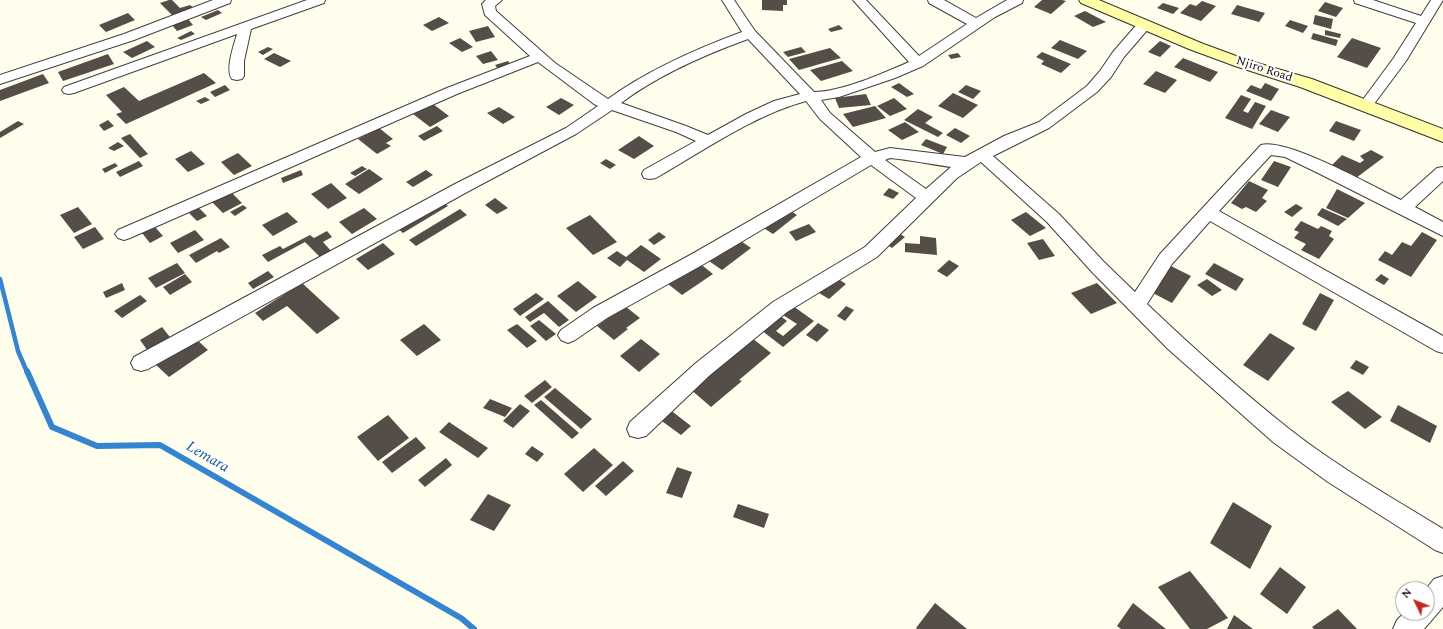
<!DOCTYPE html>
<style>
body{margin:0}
#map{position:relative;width:1443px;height:629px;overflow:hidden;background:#fffdeb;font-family:Spectral,serif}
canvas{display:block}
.north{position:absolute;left:1395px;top:581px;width:40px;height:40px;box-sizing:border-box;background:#fff;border:1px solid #9e9e9e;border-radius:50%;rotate:313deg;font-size:11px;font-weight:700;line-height:16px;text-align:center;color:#0c0c0c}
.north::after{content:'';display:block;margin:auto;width:14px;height:18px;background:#c02720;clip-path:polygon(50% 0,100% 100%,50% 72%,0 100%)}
</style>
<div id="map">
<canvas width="1443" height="629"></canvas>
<div class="north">N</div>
</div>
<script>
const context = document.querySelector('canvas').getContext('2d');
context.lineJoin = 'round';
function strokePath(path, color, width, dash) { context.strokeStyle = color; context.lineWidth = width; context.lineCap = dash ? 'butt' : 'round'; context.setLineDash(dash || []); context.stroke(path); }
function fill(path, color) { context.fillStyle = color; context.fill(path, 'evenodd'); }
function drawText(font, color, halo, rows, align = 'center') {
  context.font = font + ' Spectral,serif'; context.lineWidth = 4; context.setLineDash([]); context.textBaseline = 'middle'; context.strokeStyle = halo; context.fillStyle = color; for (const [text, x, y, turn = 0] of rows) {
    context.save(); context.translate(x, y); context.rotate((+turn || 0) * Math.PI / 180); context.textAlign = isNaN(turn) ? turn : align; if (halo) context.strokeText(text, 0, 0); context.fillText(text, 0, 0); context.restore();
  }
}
strokePath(new Path2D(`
 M0,279L18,351L27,372`), '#3384d1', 4.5);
strokePath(new Path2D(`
 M27,371L52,427L97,446L160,445L461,618L474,629`), '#3384d1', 6);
fill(new Path2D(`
 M169,0H172L180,8L190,5L194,8L173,16L160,3Z
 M762,0H787V5H783V11L762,10Z
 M1042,0H1062L1066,1L1051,14L1034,7Z
 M1202,1L1216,6L1201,21L1180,13L1190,4L1196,6Z
 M1325,2L1343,8L1336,17L1318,11Z
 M1163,3L1179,8L1173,14L1157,8Z
 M1237,5L1265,13L1259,22L1231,14Z
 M218,10L222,13L206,20L201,17Z
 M1085,11L1106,22L1093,27L1074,16Z
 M128,13L135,20L106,32L99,25Z
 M1315,15L1333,19L1331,29L1313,24Z
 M439,17L449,23L432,31L423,25Z
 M188,19L193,25L177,31L172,25Z
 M1290,20L1308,26L1303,33L1285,26Z
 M839,25L843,29L831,32L828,29Z
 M488,26L495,37L476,42L469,31Z
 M1325,30L1341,34L1340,38L1325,35Z
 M191,31L195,34L181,40L177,38Z
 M1313,33L1338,40L1336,46L1311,39Z
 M460,38L473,47L462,52L449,43Z
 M1352,38L1381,48L1367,68L1337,57Z
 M1060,40L1087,51L1078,59L1051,48Z
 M147,41L155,47L132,58L123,52Z
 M1160,41L1171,46L1160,57L1148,52Z
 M268,47L273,49L263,55L258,52Z
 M801,47L806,52L788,57L783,52Z
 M830,48L841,58L799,70L789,59Z
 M491,51L498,60L483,64L476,56Z
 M1042,52L1071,64L1061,73L1041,64L1044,61L1036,57Z
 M274,53L291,61L280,67L264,59Z
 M958,53L961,57L951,59L948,55Z
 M108,54L114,64L63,81L58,72Z
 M1183,58L1218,72L1210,82L1174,67Z
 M508,61L511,65L498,69L495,65Z
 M842,61L853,71L821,81L810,70Z
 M1156,71L1177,80L1165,93L1143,84Z
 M204,73L216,83L126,124L116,114L122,112L106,95L124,87L139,101Z
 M43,74L49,83L0,101V90Z
 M899,83L914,94L907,97L891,87Z
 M1265,83L1279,89L1271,101L1246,91L1251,85L1261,89Z
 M225,85L230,90L215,97L210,92Z
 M966,85L981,91L973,99L958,92Z
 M953,93L978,105L963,118L938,106Z
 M866,94L871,105L839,108L835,98Z
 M1241,95L1251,99L1243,111L1248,113L1255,102L1266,106L1252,129L1225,118Z
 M205,97L210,100L201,104L196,101Z
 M561,98L574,105L559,115L546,107Z
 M894,98L907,109L890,116L877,106Z
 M433,104L449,116L430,127L413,114Z
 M875,106L886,118L853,127L843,114Z
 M499,107L515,117L503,124L487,113Z
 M918,109L933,117L925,123L943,133L938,137L904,120Z
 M1271,110L1290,117L1278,132L1259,124Z
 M108,120L114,126L104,131L99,125Z
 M18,121L24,124L0,138V132Z
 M1336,121L1361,130L1354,141L1329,131Z
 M905,122L919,132L902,140L888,130Z
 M437,126L443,131L424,141L418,136Z
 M379,128L393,139L386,143L391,146L377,154L358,139Z
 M955,128L970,136L961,143L946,135Z
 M130,134L148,154L140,158L121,138Z
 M639,136L654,146L634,159L618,150Z
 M926,139L947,147L943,154L921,145Z
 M118,142L124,146L114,151L108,148Z
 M1371,150L1384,157L1356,178L1332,165L1342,155L1360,163L1364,160L1360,156Z
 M191,151L205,164L188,172L175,159Z
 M238,153L252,166L234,175L221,162Z
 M606,159L616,165L610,169L600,163Z
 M139,161L143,166L120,177L116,172Z
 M1274,161L1291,167L1278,187L1261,180Z
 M115,163L118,166L105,173L102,169Z
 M362,166L367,169L355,176L350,173Z
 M369,169L383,179L359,194L345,184Z
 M301,170L303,175L283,183L281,178Z
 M426,170L433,175L413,187L406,182Z
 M1249,181L1268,190L1262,198L1267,201L1256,212L1246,207L1242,209L1231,203Z
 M331,183L347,198L328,209L311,194Z
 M889,188L899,193L893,199L883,195Z
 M1337,189L1365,203L1348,218L1326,208Z
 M229,190L242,203L223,213L210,200Z
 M495,198L508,208L497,214L485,205Z
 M442,201L448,206L403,233L397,228Z
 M1296,204L1303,208L1292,217L1284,212Z
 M243,205L247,208L235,216L230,212Z
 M78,207L92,224L74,233L60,215Z
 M199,208L207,216L197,221L189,213Z
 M364,208L377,219L352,234L339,222Z
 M786,208L797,215L773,234L762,227Z
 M1322,208L1347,219L1338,226L1317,215Z
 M460,209L467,215L416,246L409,240Z
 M287,212L298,222L273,236L262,225Z
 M1026,212L1046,228L1030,236L1011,220Z
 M590,215L617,242L593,255L566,228Z
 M1301,221L1318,229L1321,226L1332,231L1329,236L1334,239L1319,259L1301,250L1306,244L1294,238L1299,232L1294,230Z
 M809,224L816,232L796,241L789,232Z
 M95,227L104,239L83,249L74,237Z
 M155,227L163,236L150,243L142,233Z
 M195,230L204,240L178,253L170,243Z
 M327,231L332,237L323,242L331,251L320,257L305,242L268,262L262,255L280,246L283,249L310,235L314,238Z
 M895,231L905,237L892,248L883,242Z
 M659,232L666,237L654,245L648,240Z
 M1422,232L1437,240L1411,277L1378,260L1385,251L1392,255L1402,242L1411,246Z
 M920,236L936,238L937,255L905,252V243L920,244Z
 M221,238L230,247L219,253L217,251L196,263L189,255Z
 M738,239L751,248L722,270L709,261Z
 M1043,239L1055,256L1039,260L1027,243Z
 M383,243L395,254L368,270L356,259Z
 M641,245L661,259L644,272L627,260L620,267L607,258L617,251L626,257Z
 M949,260L959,266L947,277L937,271Z
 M698,262L713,274L682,295L668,284Z
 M177,263L185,273L156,288L148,278Z
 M1214,263L1244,279L1236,291L1205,274Z
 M1169,265L1191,276L1172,303L1149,291Z
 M268,271L274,277L253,289L248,283Z
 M185,274L192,282L170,295L163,287Z
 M1381,274L1389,279L1384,285L1375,280Z
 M837,278L846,284L829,299L819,293Z
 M1207,279L1222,290L1212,296L1197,285Z
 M578,281L597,297L576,312L557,296Z
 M122,283L125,290L106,298L103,292Z
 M302,283L340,318L317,334L287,306L263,321L255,313Z
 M1097,283L1117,303L1091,314L1071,293Z
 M536,293L544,299L520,316L513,309Z
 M1320,293L1334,300L1316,331L1302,324Z
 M140,295L147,301L122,318L114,311Z
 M548,301L569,320L559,327L544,313L530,322L525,317Z
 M625,306L640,318L626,328L628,329L614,340L597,326Z
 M793,306L814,321L783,347L761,330L779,315L787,321L776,331L783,336L797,324L783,315Z
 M846,306L854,310L845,321L837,316Z
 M539,320L556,334L546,341L530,326Z
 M818,323L829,330L817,342L806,335Z
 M424,324L441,340L417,356L400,340Z
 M517,324L537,341L527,348L507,330Z
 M162,327L173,341L150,354L140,340Z
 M1270,333L1295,348L1268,381L1243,365Z
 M195,338L208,350L169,377L155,364Z
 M752,338L771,353L739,380L742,381L711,407L689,388Z
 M641,339L660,354L639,372L620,356Z
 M1356,360L1369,367L1363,375L1350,368Z
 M545,380L552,387L532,403L524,396Z
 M555,388L592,419L581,429L544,397Z
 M1348,391L1382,417L1365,429L1331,402Z
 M490,399L512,408L505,417L483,408Z
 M541,400L579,433L572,439L534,405Z
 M520,404L530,411L513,428L503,421Z
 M1398,405L1437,426L1430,443L1390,421Z
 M669,409L691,426L681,435L659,419Z
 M388,415L409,438L378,461L357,437Z
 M449,422L488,448L478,458L439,432Z
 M416,437L426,448L392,473L382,462Z
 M532,446L544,454L537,462L525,454Z
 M594,448L613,465L583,492L564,474Z
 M446,458L452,465L425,487L418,480Z
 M623,461L634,471L606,496L595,486Z
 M677,467L692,472L682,498L666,493Z
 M488,494L511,505L494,531L470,520Z
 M1233,502L1272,526L1250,569L1210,543Z
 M738,504L769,514L764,528L733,517Z
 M1280,567L1306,587L1287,614L1260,594Z
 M1190,571L1228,618L1207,629H1190L1158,587Z
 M935,603L967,629H917L916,628Z
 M1133,603L1166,629H1121L1117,626Z
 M1338,609L1357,629H1314L1312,627Z
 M1234,615L1253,629H1227Z`), '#554e48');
const street = new Path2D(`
 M213,0H231L230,3L134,40L0,84V75L124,34Z
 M307,0H325L324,3L251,29L244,61V76L242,79L237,80L232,79C225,69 234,45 237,34L74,93L69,94L64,93L62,90L64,87Z
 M486,0H502L495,6L496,11L555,63L608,99C648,70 696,49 742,32L722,0H734L755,31L814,92C841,92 884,73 909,62L853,0H866L919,56L967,24L929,3L928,0H944L976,18L1007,0H1023L1022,3L995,17L923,66L895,78L839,97L821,100L830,113L875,152L890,148L965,157L1004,136L1039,122L1087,86L1100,71L1113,52L1139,22H1149L1151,25L1149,28L1124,57L1111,77L1097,92L1049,128L993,156L1059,214L1104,262L1135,292L1160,254L1261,145C1288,138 1374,187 1401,200L1437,168L1443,167V181L1415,207L1443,222V236L1318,173L1285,157L1271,155L1219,211L1443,336V353L1436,351L1210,221L1172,264L1147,304C1192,347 1239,389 1288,428C1336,466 1391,497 1443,529V553L1435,550L1328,482L1273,442L1168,349L1092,272L1047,222L981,162L957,178L877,257L787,312L710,375L646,436L638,438L630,436L627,429L630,422L696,363L773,302L865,247L916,198L871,165L704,264L607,318L575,340L568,343L561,340L558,335L561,330L593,308L692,254L861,157L820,119L806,101C754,115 703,151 656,178L650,179L644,178L642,174L644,170L696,141L676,132L612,110L576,134L467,192L148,369L141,371L134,369L131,363L134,357L455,184L566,128L598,106L594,104L538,62L457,94L130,238L124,240L118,238L115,234L118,230L447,88L530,56L485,15L482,4ZM748,39L800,94L774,101L746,114L708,135L686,126L621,103C658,75 704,55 748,39ZM890,158C910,160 930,164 951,167L926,189L885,160Z
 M1354,0H1373L1421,16L1431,0H1443L1406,61L1371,108L1366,110L1361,108L1359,105L1393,59L1416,23L1355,3Z
 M1443,576V607L1424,629H1393L1397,620L1404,613H1427L1426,589L1434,579Z`);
const secondary = new Path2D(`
 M1079,0H1099L1201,43L1247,60L1312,79L1443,129V142L1300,87L1235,66L1189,49L1081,3Z`);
strokePath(street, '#3f3f3f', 2);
strokePath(secondary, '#2e2e2e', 2);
fill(street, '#fff');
fill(secondary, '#fffda6');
drawText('12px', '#0c0c0c', '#fff', [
 ["Njiro Road",1264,70,18]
]);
drawText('italic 15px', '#1256a1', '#fff', [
 ["Lemara",207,458,30]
]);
</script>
